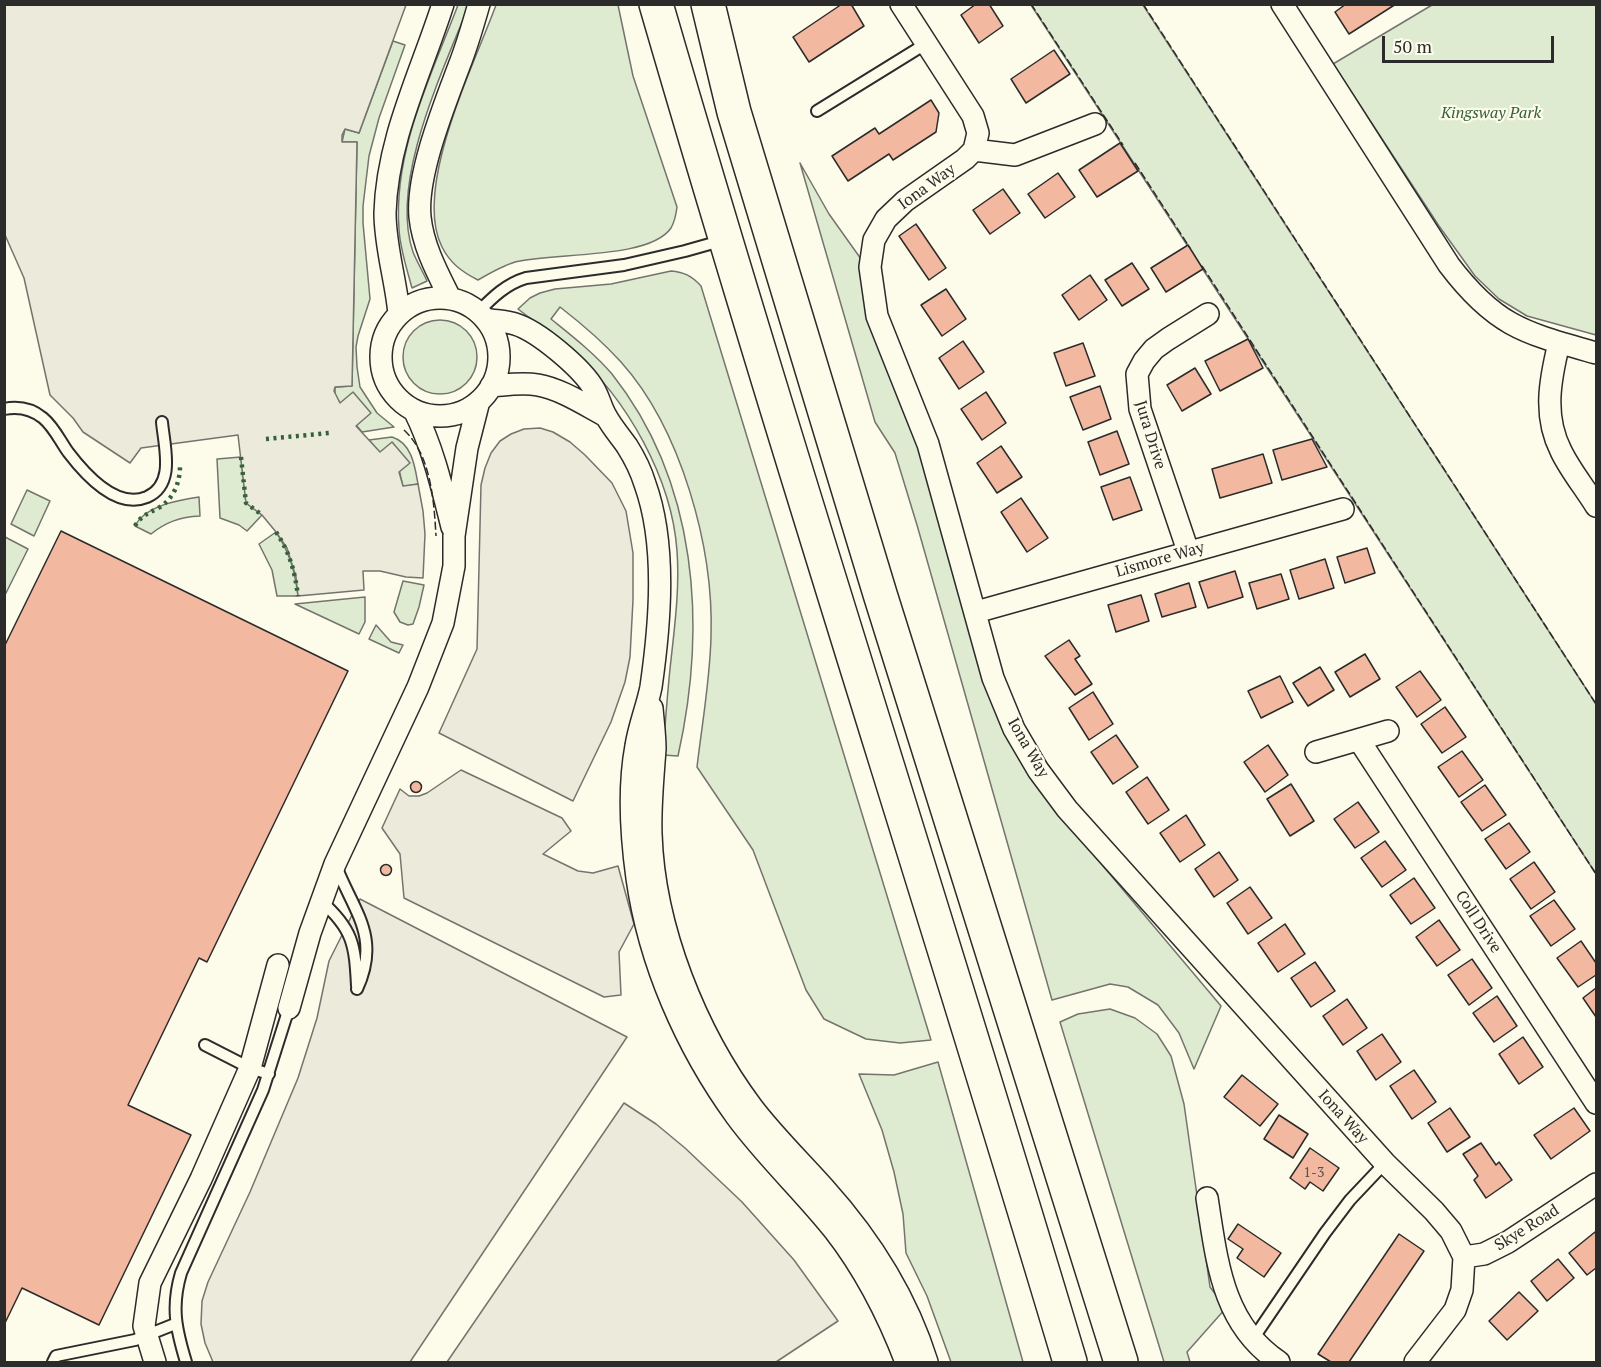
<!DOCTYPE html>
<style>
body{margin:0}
#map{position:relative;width:1601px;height:1367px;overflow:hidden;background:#fdfbea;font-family:"PT Serif",serif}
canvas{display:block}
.frame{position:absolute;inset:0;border:6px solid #2b2b2b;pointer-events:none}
.scale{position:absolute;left:1382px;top:36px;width:172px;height:27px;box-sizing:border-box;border:3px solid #2b2b2b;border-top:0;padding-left:8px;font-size:18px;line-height:21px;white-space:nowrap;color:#2b2b2b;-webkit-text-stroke:4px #fdfbea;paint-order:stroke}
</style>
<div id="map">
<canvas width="1601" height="1367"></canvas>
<div class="frame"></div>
<div class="scale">50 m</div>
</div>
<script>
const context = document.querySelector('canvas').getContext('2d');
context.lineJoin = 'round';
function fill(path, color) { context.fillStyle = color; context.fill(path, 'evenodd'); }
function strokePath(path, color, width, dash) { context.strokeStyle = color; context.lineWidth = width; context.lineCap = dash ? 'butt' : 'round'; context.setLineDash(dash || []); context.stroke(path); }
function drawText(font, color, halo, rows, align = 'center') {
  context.font = font + ' "PT Serif",serif'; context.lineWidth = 4.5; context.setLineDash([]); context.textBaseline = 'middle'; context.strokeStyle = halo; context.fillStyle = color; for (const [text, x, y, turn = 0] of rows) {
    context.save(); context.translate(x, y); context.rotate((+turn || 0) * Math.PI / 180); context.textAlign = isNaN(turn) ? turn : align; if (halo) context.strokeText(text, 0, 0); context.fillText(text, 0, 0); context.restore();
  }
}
const green = new Path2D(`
 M458,5H469C443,71 389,182 413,252C417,262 423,272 427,281L412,288C407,269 400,249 399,229C393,151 431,76 458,5Z
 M496,5H618L633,76L677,207C676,215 675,221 671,228C649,260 552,252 515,262C502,266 490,273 478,280C462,272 450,263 442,247C412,188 475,63 496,5Z
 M1031,5H1143L1596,704V874Z
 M1432,5H1596V335L1527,316L1499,299L1475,276L1439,226L1333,64Z
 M393,41L405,45L379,118L369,156L363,206V223L370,299L358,336L356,347L357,367L360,387L377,413L394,427L362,432L356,425L370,413L340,403L335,395V387L352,386L357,142H342L345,129L359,133Z
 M800,163L829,214L866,266L923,444L990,684L1071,828L1221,1006L1194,1069L1179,1033L1158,1005L1128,987L1110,984L1052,1000L917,525L895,453L875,422Z
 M671,271C684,272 692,276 701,286L931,1040L900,1043L866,1039L824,1019L806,990L753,850L697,767C702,724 710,680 711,637C714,547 681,429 621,362C602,341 582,324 560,307L551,319C572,336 594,353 612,374C698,483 707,626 678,756L663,755C665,726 667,698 670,669C674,631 680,590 677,551C672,479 627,398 572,351C555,336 536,323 518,309L530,298L540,293L555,289L611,284Z
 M403 357a37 37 0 1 1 74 0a37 37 0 1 1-74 0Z
 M392,437C412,443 415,467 418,484L403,487L393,443L380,453L369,440Z
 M241,457L246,503L262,515L247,531L239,525L220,518L217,459Z
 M27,490L50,501L34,536L11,524Z
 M199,497L200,516C180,517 166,522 151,534L135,526C145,506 178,500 199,497Z
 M276,532C290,553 295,572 298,596H277L272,570L259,544Z
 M5,537L28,549L5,595Z
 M403,581L424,585L419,607L413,624L408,625L400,622L394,612Z
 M365,597V622L359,634L295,604Z
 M376,625L391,642L403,645L399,653L369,639Z
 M1110,1009L1135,1018L1157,1034L1171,1056L1184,1104L1210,1287L1226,1308L1187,1352L1190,1362H1164L1060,1022L1078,1014Z
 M938,1062L1023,1362H951L927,1296L906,1253L903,1214L894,1172L882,1130L859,1074L894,1075Z`);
fill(green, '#deebd1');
strokePath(green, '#74746e', 1.5);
const parking = new Path2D(`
 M5,5H406L359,133L345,129L342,135V142H357L352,386L335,387L334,391L340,403L353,392L371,413L356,426L380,452L392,442L410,463L399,472L403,486L418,484L423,511L425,534L423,578L406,577L380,571H363L364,590L298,596L296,577L287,548L276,532L262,515L246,503L238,435L141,448L130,463L83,432L73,418L50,395L24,278L5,235Z
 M540,428L553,432L570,442L585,455L612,483L626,511L633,553V600L630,657L625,682L611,722L573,801L439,733L477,649L481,485L485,468L491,453L500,441L511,434L524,429Z
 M461,770L562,818L571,831L543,854L578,871L593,873L618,866L634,924L619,952L621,995L604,997L404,898L400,854L382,828L400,789L409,796H419L427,793Z
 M360,899L627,1037L410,1362H213L205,1343L201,1324L202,1301L208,1282L250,1192L298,1078L317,1018L329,961Z
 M624,1103L656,1124L685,1148L742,1202L794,1260L838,1321L776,1362H447Z`);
fill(parking, '#eceadb');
strokePath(parking, '#74746e', 1.5);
const building = new Path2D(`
 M842,4H851L864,26L809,62L793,37Z
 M976,4H989L1003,26L979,43L961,15Z
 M1346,4H1396L1349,34L1335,12Z
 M1054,50L1070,74L1026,103L1011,79Z
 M931,100L939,113L936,132L893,160L889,154L848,181L832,156L875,128L879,134Z
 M1120,143L1138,171L1097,197L1079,170Z
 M1058,173L1075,197L1045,218L1028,194Z
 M1003,189L1020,213L990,234L973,210Z
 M916,224L946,268L929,280L899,236Z
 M1188,245L1203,269L1166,292L1151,268Z
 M1132,263L1149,289L1122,306L1105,280Z
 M1090,275L1107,300L1079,320L1062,295Z
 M946,289L966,319L942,336L921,305Z
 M1248,339L1263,368L1220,391L1205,361Z
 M963,341L984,372L959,389L939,358Z
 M1083,343L1095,376L1066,386L1054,353Z
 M1195,368L1211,394L1182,411L1167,385Z
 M1100,386L1111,419L1083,430L1070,397Z
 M986,392L1006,423L982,440L961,409Z
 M1117,431L1129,464L1100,475L1088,442Z
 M1312,439L1327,467L1282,480L1273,450Z
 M1001,446L1022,477L997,493L977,463Z
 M1263,454L1272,483L1220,498L1212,469Z
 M1130,477L1142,510L1113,520L1101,487Z
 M1021,498L1048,538L1027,552L1001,512Z
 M61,531L348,671L207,962L199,958L128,1105L191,1135L99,1325L22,1288L4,1325V647Z
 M1367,548L1375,573L1345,583L1337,557Z
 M1325,559L1334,588L1299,599L1290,570Z
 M1235,571L1243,597L1208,608L1199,582Z
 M1281,574L1289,599L1257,609L1249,583Z
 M1189,583L1196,607L1162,617L1155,594Z
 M1141,595L1149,621L1116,632L1108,605Z
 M1069,640L1080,656L1075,659L1092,684L1075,695L1045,656Z
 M1365,654L1380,679L1350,697L1335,672Z
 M1320,667L1334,690L1308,706L1293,683Z
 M1420,671L1441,700L1417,717L1396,687Z
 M1280,676L1293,702L1261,718L1248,691Z
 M1093,692L1113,724L1089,740L1069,708Z
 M1445,707L1466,737L1442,753L1421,724Z
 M1116,735L1138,767L1113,784L1091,752Z
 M1268,745L1288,775L1265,792L1244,762Z
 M1462,751L1483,780L1459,797L1438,767Z
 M1147,777L1169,810L1148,824L1126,792Z
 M410.5 787a5.5 5.5 0 1 1 11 0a5.5 5.5 0 1 1-11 0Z
 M1291,784L1314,821L1290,836L1267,799Z
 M1485,785L1506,815L1482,831L1461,802Z
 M1358,802L1379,832L1355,848L1334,819Z
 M1186,815L1205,845L1180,862L1160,833Z
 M1509,823L1530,852L1506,869L1485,839Z
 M1385,841L1406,870L1382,887L1361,858Z
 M1219,852L1238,880L1214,897L1195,869Z
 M1534,862L1555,892L1531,909L1510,879Z
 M380.5 870a5.5 5.5 0 1 1 11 0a5.5 5.5 0 1 1-11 0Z
 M1414,878L1435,908L1411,924L1390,895Z
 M1250,887L1272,918L1248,934L1227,903Z
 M1554,900L1575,929L1551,946L1530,916Z
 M1439,920L1460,950L1437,966L1416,937Z
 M1285,924L1305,954L1278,972L1258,943Z
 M1581,941L1596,963V975L1578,987L1557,958Z
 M1472,959L1492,988L1469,1005L1448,975Z
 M1315,962L1335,991L1311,1007L1291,978Z
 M1596,988V1017L1583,998Z
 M1497,996L1517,1026L1494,1042L1473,1013Z
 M1347,999L1367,1028L1343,1045L1323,1016Z
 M1382,1034L1401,1062L1376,1080L1357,1051Z
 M1523,1037L1543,1067L1519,1084L1499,1054Z
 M1414,1070L1436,1102L1412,1119L1390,1086Z
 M1242,1075L1278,1104L1260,1126L1224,1097Z
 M1450,1108L1470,1137L1447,1152L1428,1123Z
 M1574,1108L1590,1131L1551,1159L1534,1135Z
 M1279,1115L1308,1134L1293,1158L1264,1139Z
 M1481,1143L1496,1165L1499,1162L1512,1180L1486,1198L1474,1180L1478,1176L1463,1154Z
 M1310,1148L1339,1168L1323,1191L1310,1182L1305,1189L1290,1178Z
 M1238,1224L1281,1253L1264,1277L1237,1258L1243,1249L1228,1239Z
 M1595,1232L1596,1234V1268L1587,1275L1569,1253Z
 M1399,1234L1424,1251L1349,1362H1331L1318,1354Z
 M1558,1259L1574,1278L1547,1301L1531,1281Z
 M1519,1292L1538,1311L1507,1340L1489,1321Z`);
fill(building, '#f2b8a0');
strokePath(building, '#2b2b2b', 1.5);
const lane = new Path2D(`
 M817,111L927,43
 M478,312C493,297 506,284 526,278L624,265L685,251L724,240
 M4,409C19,406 32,409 43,418C54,427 60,441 68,452C84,473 116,510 147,497C176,484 164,446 162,422
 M336,866C354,912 381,937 357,989
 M321,901C353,929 355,945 357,986
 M205,1045L250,1068L269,1074
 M1253,1339L1325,1233L1350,1200L1385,1163
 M53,1362L56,1356L135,1340L175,1324
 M186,1362C176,1329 171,1307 181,1273L263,1090L289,1008`);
const street = new Path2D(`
 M901,4L973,116L978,133L974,150L965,159L905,201L886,219L874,240L870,267L877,316L928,444L993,678L1014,729L1038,770L1067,809L1385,1163L1434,1211L1451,1231L1464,1257
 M1282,4L1449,265C1496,327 1525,333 1596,353
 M974,150L1015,155L1095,124
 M450,298C437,272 423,246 420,217C416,175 444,106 459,66C467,46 473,25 479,4
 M381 357a59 59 0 1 1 118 0a59 59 0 1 1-118 0Z
 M399,314C396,280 385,247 385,213C387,139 421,73 443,4
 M485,319C495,321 506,321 515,324C538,331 582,368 594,389C599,397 601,408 606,416C612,427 620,436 627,446C634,457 641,471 645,484C667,545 660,624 651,687C647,707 639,726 636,746C628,789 631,835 637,878C649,963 686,1047 736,1116C766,1157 803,1191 834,1230C866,1271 888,1315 906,1362
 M1559,343C1550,380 1543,416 1561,451C1570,470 1585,488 1596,506
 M491,386C506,385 522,382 538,385C561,389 585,405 606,416
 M414,410C433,448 442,487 452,527
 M1188,551L1140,409L1137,374L1144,361L1154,349L1168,339L1208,314
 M976,612L1343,509
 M652,708C653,721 655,735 655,749C653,777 650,806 651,834C654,928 696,1032 752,1107C774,1136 800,1161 824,1188C869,1238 907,1298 927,1362
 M1359,740L1596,1103
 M1316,752L1388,731
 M289,1008L310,933L335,864L418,687L443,623L454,566V536L467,448L479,401
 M1207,1198C1217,1261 1222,1324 1279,1362
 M1464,1257L1484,1254L1508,1242L1596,1184
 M155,1362L144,1326L150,1283L201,1179L250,1068L278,965
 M1415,1362L1455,1310L1462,1290L1464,1257`);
const highway = new Path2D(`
 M656,4C788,459 935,909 1070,1362
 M708,4L734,112L880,594L1121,1362`);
strokePath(lane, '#2b2b2b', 14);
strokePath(street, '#2b2b2b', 24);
strokePath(highway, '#2b2b2b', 36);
strokePath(lane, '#fdfbea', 10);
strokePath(street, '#fdfbea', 21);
strokePath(highway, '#fdfbea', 33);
strokePath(new Path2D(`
 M266,439L329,433
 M241,457L246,503L262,515
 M135,526C141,515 150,513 160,507C174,498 180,482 180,466
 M276,532C290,553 295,572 298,596`), '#34623c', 4.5, [3, 4.5]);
strokePath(new Path2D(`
 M1031,4L1123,145
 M1143,4L1596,704
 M1135,163L1190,248
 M1202,266L1596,874
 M404,430C431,455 434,501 436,536`), '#2b2b2b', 1.5, [8, 3]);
drawText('14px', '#5d4e48', null, [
 ["1-3",1314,1173]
]);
drawText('italic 16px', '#34623c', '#fdfbea', [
 ["Kingsway Park",1491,113]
]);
drawText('16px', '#2b2b2b', '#fdfbea', [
 ["Iona Way",927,187,-36],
 ["Jura Drive",1150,435,73],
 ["Lismore Way",1160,560,-16],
 ["Iona Way",1028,748,60],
 ["Coll Drive",1478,922,57],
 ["Iona Way",1343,1117,48],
 ["Skye Road",1527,1228,-32]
]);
</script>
